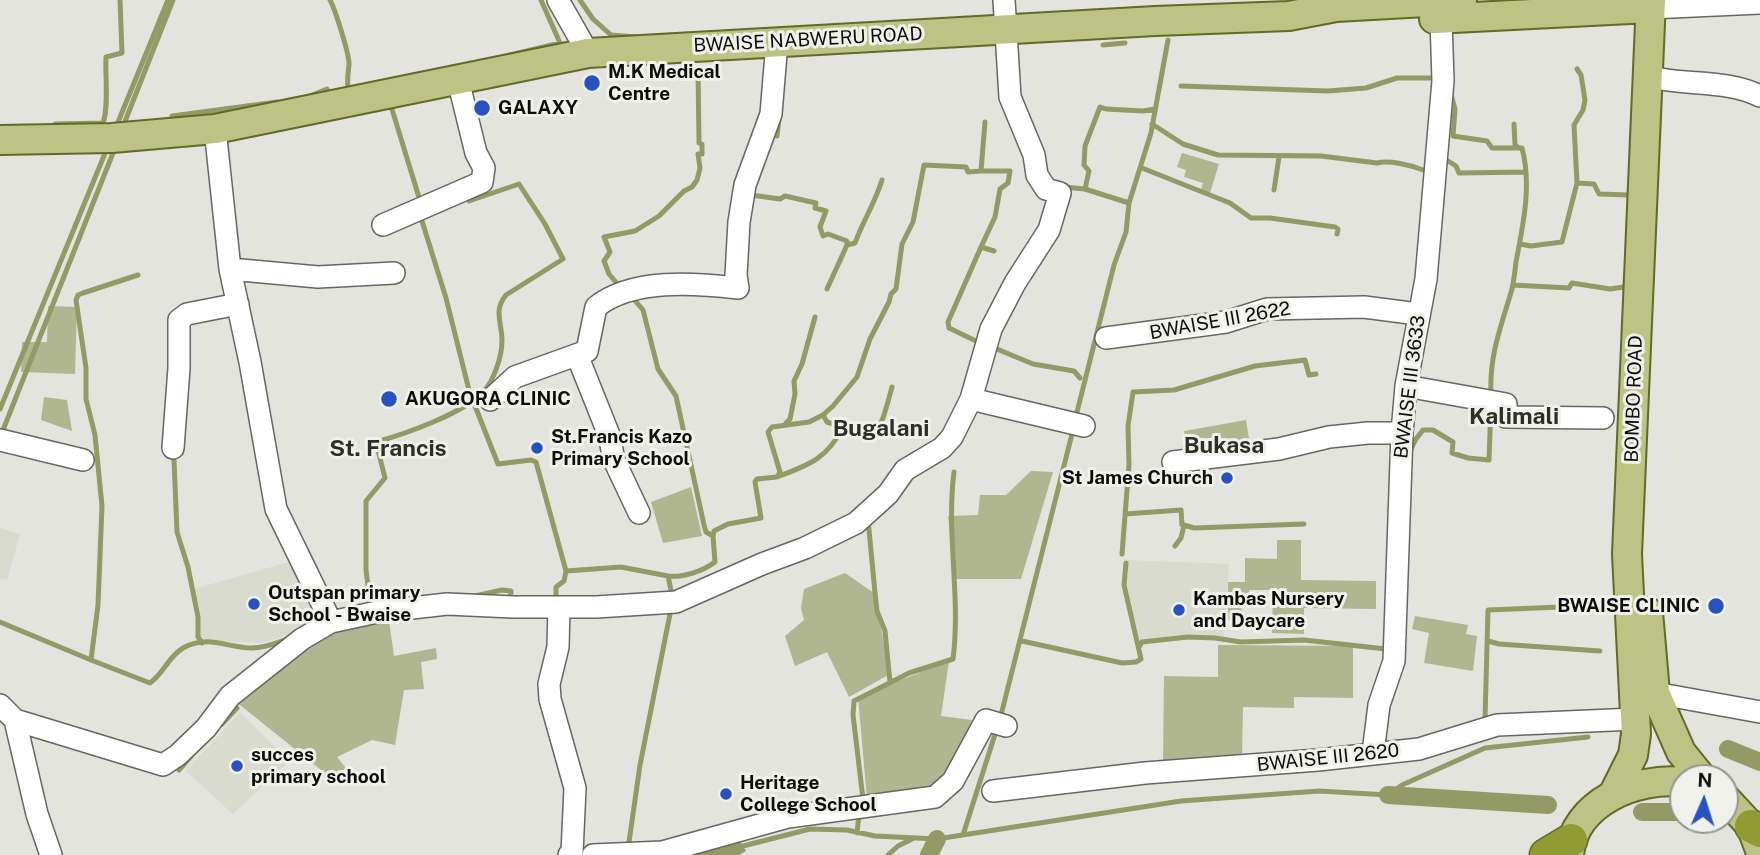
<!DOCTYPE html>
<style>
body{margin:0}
#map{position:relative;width:1760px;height:855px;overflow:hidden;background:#e3e4de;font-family:"Public Sans",sans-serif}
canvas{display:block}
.north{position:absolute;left:1669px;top:764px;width:70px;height:70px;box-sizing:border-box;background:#f0f1eb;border:2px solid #959692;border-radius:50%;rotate:3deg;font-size:19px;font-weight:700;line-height:28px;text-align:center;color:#0d0e0c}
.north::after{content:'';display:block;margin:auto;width:24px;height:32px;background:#2952c0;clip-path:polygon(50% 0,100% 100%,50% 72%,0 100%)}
</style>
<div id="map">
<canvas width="1760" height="855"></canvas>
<div class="north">N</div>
</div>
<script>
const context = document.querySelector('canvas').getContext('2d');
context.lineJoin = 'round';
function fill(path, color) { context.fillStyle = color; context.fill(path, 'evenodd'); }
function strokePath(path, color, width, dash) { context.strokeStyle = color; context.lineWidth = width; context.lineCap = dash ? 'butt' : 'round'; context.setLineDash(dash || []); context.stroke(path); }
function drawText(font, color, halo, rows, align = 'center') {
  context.font = font + ' "Public Sans",sans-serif'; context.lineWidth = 6; context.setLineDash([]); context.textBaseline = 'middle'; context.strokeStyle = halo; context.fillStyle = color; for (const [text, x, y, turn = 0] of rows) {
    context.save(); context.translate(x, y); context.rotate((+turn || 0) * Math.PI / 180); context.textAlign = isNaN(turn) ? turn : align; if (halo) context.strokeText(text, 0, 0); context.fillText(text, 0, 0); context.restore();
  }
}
fill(new Path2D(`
 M0,528L20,534L7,580L0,578Z
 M1127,560L1229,564L1224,637L1185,636L1140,641L1126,584Z
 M289,562L320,620L301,632L261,643L205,640L200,636L194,589Z
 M240,712L289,761L233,814L186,771Z`), '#d8dbcd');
fill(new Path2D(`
 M1182,153L1219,164L1210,193L1201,190L1203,183L1184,177L1186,170L1177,167Z
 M48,306L77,307L75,374L21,372L22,342H47Z
 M44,397L67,400L72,431L41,420Z
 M1246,420L1250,445L1183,453L1182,446L1187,445L1184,431Z
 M1031,471L1053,472L1021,579H955L948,516L978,515L980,495H1006Z
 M691,487L702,536L663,543L651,502Z
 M1277,540H1301V580L1376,581V609L1304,608V634L1272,633L1273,590H1249V596H1242L1241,620H1228V582H1245V558L1277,559Z
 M845,573L874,593L890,674L849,697L827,652L795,666L785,636L804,620L801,608L804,589Z
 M1415,616L1468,625L1466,634L1477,636L1473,671L1424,663L1429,633L1412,629Z
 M389,621L394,656L436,648L437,659L421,662L424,689L404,690L395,745L372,740L337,757L346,768L331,778L235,701L304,641L352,624Z
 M1218,645L1353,646V698L1294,697V708L1243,707L1242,761L1163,760L1164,676L1218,677Z
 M949,661L941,716L972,720L952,780L933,793L867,799L858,697Z`), '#b0b690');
fill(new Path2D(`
 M740,841L746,851L739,855H685Z`), '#939a66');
strokePath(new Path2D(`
 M330,0C335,9 350,56 349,65C348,73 347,79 348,87
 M580,0L593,19L611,35L637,37
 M1103,45L1125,43
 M510,55L560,43L541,0
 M1181,86L1328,91L1366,88L1397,78H1436
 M1451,95L1455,109L1453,136L1487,141L1492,148H1522C1532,185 1523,225 1516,262C1515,271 1514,280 1512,289C1501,327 1489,355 1491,395
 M310,96L327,89
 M391,106L421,204
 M172,116L277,102
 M55,124L103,123C109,107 105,76 106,57L122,53L120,0
 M1152,124L1183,144L1218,155L1321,156L1377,163C1390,160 1410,165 1423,170
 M1514,124L1515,145L1519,148
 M116,127L168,0
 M122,129L173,0
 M777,136L779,119
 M1448,161L1456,166L1459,173L1526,172
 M1142,168L1230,203L1251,218H1270L1335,227L1338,229L1337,234
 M1577,183L1594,184L1599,194L1629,195
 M1064,187L1085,189L1129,203
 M1085,189L1089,171L1084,165L1085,146L1100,107L1106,109L1143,111L1155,109
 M1274,190L1279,157
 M750,191L751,195L780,199L785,196L816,203L815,208L826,211L820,227L823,236L828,234L847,241V245
 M422,221L446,298L472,402L473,401L498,464L531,460L536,462L566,571
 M1520,244L1531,246L1562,242L1577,183L1574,125L1583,110L1585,100L1581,75L1577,69
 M981,247L995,217L1000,189L1008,183L1010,171H981L985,122
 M1513,285L1569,288L1572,283L1610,289L1624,287
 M620,287L609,274L604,261L610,252L604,237L635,231L659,216L684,191L692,187L697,180L700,168L698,154H702V144L699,143L698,68
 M827,289L847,245L855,243C863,221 875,203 882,180
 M632,297L643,310L658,369L676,396L704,525L706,532L713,536L715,562C703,571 683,578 668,576
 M978,342L949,328L948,322L981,247L994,251
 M992,347L1033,364L1074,371L1080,378
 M0,409L108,146
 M823,415L827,422C880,438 877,442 892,387
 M1075,420L1114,265L1126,232L1129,203L1151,133L1168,40
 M786,423L790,419L795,394L794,381L802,364L815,317
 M1,435L115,148
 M1409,453L1416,439L1423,430H1433L1453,442L1452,453L1468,458L1489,460L1491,405
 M174,460L177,532L188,567L198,617V637L202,643
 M777,477C809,465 827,459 843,427
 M1125,514L1181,510L1182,525H1184L1181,538L1175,546
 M868,519L875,593L877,611L885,631L890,682
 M1184,525L1194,528L1304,524
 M713,536L714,531L728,524L761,518L755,482L757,479L777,477L780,472L768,432L772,427L809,422L823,415L833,406L857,377L870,339L889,302L891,294L896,289L902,244L913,222L924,165L966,167L968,172L981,171
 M1122,554L1129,465L1128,426L1133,392L1174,390L1255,366L1305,360L1309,375L1316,374
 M475,596L502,590L511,591L510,600
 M556,601V587L564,581L566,571L621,567L668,576L672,595
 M371,609L366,570V501L385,478L376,442C405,434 465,413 484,391C494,380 502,356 502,341C502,322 493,311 506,295L563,259L545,224L519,184L469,201
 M0,622L91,660L98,605L102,506L95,435L86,399V368L76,300L78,295L83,293L138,275
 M1022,641L1122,663L1136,662L1141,659L1124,585L1126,563
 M1488,641L1499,644L1600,651
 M1139,647L1142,642L1188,637L1215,638L1241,642L1304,640L1386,649V644
 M91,660L150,683C164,673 168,657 183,648C208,634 228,648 252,648C265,648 276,643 288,639
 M1000,719L1073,430
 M1485,719L1488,610L1609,605
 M222,724L237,708
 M179,770L191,756
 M863,799L853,715L854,701L909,673L953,659C961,597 946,535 954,472
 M857,833L859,815
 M963,835L997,728
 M629,842L640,765L671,609
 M739,847L810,829L847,830L875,836L937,839L1181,801L1319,791L1388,795L1402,785L1485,748L1588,737
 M888,855L898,846L912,839`), '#939a66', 5);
strokePath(new Path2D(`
 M1728,749L1760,762
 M1388,795L1548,805
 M1642,812H1683
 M929,855L937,839`), '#939a66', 18);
const minor = new Path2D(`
 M558,0L588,53
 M1650,8L1760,3
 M1661,79C1694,85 1730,81 1760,96
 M215,129L230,269L250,362L276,509L331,622
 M383,225L482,182L484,168L476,153L458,80
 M230,269L318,277L394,273
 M1106,338L1226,322L1267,309L1364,307L1418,314
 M577,355L609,435L614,460L639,513
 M1406,386L1506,404V417L1603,418
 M971,399L1084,426
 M490,400L515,377L587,351L596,307C632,278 695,283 738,288L736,275L739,222L745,185L771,114L777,42
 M0,440L83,460
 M173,448L179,368V320L187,314L238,304
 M1173,462L1279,449L1329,437L1368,433H1402
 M559,607L558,647L549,684L550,699L575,788L572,853L569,855
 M1655,693L1760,712
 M0,705L15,720L163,765L178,755L206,728L230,696L302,639L331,622L377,612L447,604L513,607H596L676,602L762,564L805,548L856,523L888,494L905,470L942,448L952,437L971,399L991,329L1015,283L1049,230L1060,193L1046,189L1037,175L1034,155L1010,97L1004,0
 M15,720L37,814L51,855
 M1373,753L1379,705L1394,661L1402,433L1406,386L1426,279L1443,81L1441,19
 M993,791L1145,773L1318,760L1419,749L1497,725L1635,719
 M593,855L662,852L788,817L935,797L953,781L986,720L1006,726`);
const major = new Path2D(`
 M1434,19L1650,8
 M0,140L112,138L215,129L588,53L1155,21L1289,16L1336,7L1462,0
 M1648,612L1655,693L1681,752L1702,778
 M1614,793L1633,755L1636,734L1627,554L1651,0
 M1725,798L1751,826L1760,850
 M1569,855C1574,802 1636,777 1683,782`);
const highway = new Path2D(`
 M1751,826L1760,831
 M1546,855L1571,840`);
strokePath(minor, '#666761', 24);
strokePath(major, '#626a25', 32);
strokePath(highway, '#626a25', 35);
strokePath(minor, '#fff', 21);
strokePath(major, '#bcc385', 28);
strokePath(highway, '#909b33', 32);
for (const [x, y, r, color] of [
 [592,83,9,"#2952c0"],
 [482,108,9,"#2952c0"],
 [389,399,9,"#2952c0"],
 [537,448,7,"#2952c0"],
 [1227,478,7,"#2952c0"],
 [254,604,7,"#2952c0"],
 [1716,606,9,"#2952c0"],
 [1179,610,7,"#2952c0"],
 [237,766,7,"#2952c0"],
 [726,794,7,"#2952c0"]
]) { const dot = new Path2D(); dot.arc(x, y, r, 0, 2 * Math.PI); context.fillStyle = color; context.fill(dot); strokePath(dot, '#f0f1eb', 2.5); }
drawText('19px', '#0d0e0c', '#f0f1eb', [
 ["BWAISE NABWERU ROAD",808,40,-3],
 ["BWAISE III 2622",1220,321,-10],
 ["BWAISE III 3633",1410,387,-83],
 ["BOMBO ROAD",1634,399,-88],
 ["BWAISE III 2620",1328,758,-6]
]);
drawText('bold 19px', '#0d0e0c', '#f0f1eb', [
 ["M.K Medical",608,72],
 ["Centre",608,94],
 ["GALAXY",498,108],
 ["AKUGORA CLINIC",405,399],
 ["St.Francis Kazo",551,437],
 ["Primary School",551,459],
 ["St James Church",1213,478,"right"],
 ["Outspan primary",268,593],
 ["School - Bwaise",268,615],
 ["Kambas Nursery",1193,599],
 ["and Daycare",1193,621],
 ["BWAISE CLINIC",1700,606,"right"],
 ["succes",251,755],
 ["primary school",251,777],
 ["Heritage",740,783],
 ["College School",740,805]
], 'left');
drawText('bold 23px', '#2d2e29', '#f0f1eb', [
 ["Kalimali",1514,417],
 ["Bugalani",881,429],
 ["Bukasa",1224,446],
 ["St. Francis",388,449]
]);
</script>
